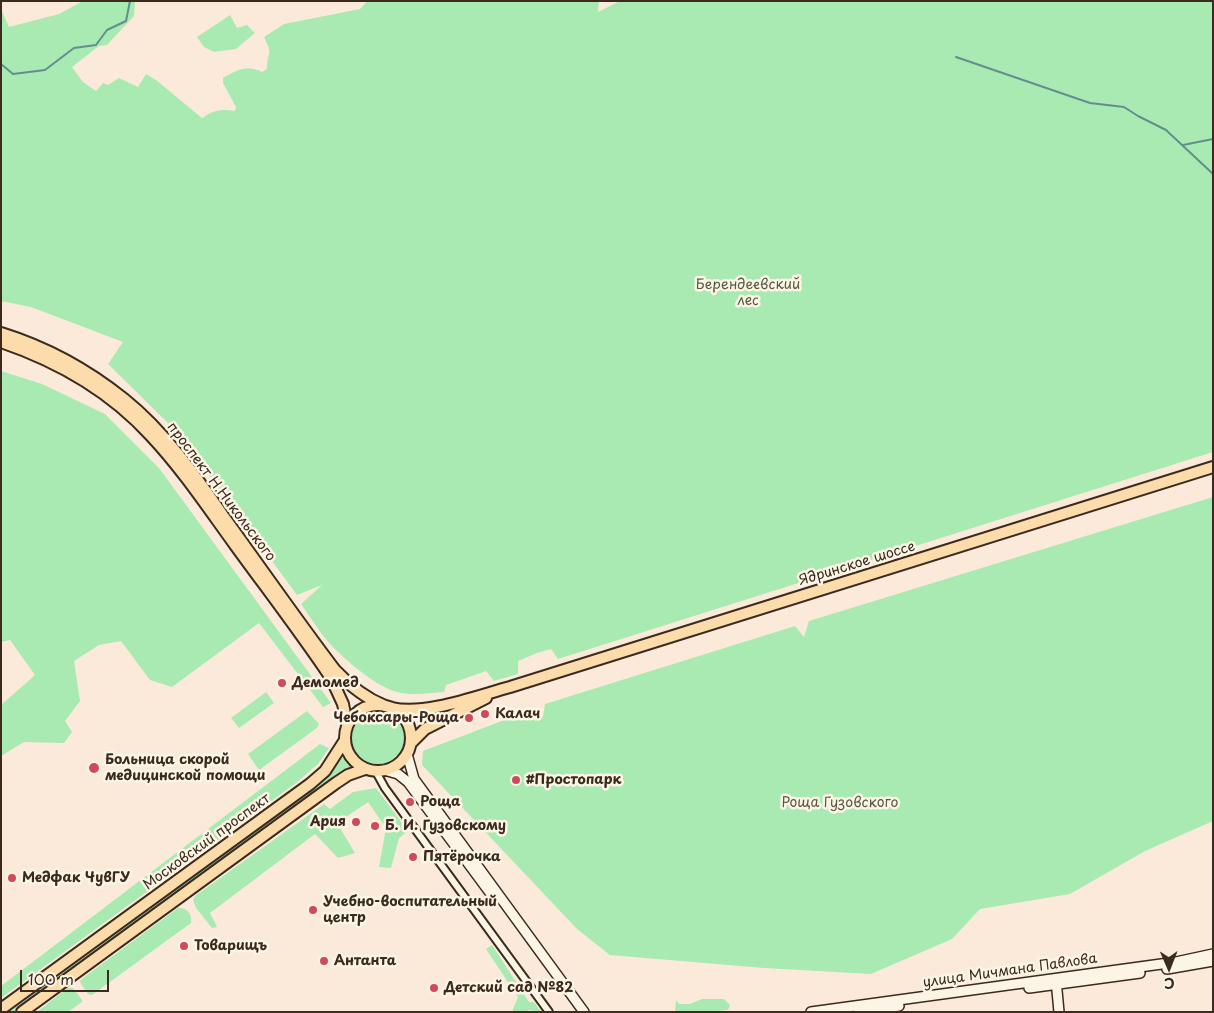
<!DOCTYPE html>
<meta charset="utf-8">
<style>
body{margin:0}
#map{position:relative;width:1214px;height:1013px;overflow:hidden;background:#fbeada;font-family:"Playpen Sans",sans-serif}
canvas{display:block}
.frame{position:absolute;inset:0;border:2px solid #3b2a1e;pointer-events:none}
.north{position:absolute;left:1144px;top:943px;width:50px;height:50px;-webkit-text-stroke:4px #fcf5e5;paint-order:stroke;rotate:179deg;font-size:14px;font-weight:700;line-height:20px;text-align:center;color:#3b2a1e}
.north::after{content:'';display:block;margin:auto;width:18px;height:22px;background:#3b2a1e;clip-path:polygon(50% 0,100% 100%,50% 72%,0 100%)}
.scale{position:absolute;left:20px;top:970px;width:89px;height:22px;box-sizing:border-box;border:2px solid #3b2a1e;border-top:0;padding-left:6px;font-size:15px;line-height:18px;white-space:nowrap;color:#3b2a1e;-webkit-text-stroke:4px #fcf5e5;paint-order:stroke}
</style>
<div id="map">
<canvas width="1214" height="1013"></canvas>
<div class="frame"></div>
<div class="north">С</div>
<div class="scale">100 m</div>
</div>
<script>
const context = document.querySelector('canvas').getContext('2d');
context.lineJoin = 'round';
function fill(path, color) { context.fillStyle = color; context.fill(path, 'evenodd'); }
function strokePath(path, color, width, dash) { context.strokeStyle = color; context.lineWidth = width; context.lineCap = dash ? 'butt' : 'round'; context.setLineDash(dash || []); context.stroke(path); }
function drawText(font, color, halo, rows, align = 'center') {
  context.font = font + ' "Playpen Sans",sans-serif'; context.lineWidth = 5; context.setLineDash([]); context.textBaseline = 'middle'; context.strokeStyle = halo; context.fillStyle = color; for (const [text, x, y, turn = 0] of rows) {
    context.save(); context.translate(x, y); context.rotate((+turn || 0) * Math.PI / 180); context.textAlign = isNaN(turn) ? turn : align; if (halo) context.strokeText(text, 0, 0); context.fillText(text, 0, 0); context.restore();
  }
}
fill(new Path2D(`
 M83,1H135L134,16L107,45L99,46L72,67L83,82L96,91L103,83L108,85L119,78L138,87L146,74L156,80L202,118C214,110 222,109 235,111L236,107L223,83V78C237,70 247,64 262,72L267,69C267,51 274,57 264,37L284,24L360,9L367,1H599L598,12L620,1H1213V452L558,659L551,649L537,653L518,661V674L494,681L486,671L446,685L444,692C429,693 412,696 397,692C377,687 345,660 331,645C320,633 311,618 301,604L322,585L297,595L176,431L108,364L123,342L31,307L1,301V9L9,27L59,14Z
 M230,15L237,28L247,25L255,33L236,49L214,52L204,47L197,37Z
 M1,371L42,384L105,414L159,468L331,703L323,707L259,623L172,687L150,680L121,641L99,645L74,661L80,701L65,721L72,732L64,743L24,742L1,756V705L35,675L10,640L1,642Z
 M1213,497V821L1145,851L1070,894L980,909L952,939L871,974L764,968L610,955L577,929L422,765L423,751L528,711L535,721L543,717L545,704L795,626L804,637L809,621Z
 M266,692L274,703L239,728L231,718Z
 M351 738a27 27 0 1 1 54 0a27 27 0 1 1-54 0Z
 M307,711L319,724L317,728L259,770L248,754Z
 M320,744L329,748L318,764L296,783L1,998V986Z
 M342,758H344L350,766V768L13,1012H9L311,791L326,778Z
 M376,788L408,831L399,838L391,868L379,867L386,828L368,802L337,823L355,853L338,858L315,834L210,913L217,927L212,928L196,908L193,900L195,896L324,804L330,809L353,792Z
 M178,908C188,908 192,914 191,923L92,995L88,994L81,984L80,981L83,978Z
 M492,945L529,1002H534L541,1012L529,1010L527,1012H512L518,997L486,949Z
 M67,988H73L82,1000V1002L68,1012H37Z
 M702,999H724L730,1005L728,1010L710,1012H675L676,1000L679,1004H690Z`), '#a9eab3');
strokePath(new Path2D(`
 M956,57L1090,103L1124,107L1138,116L1166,130L1213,174
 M1,64L13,74L45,70L74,48L96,45L107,30L126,21L130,1
 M1183,145L1213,139`), '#648e8d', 2);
const street = new Path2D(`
 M375,770L385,788L549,1012`);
const secondary = new Path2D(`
 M407,754L414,779L584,1012
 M384,770L398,774L408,782L491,894
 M1167,969L1213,961
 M1056,980L1059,1012
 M1029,988L1140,973
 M811,1012L1176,962L1213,954
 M858,1012L899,1006`);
const primary = new Path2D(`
 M1,333C46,347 88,370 124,399C164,431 195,475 224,517C261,568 297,620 335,670C350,686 365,698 385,706
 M1,342C57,361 111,392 151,436C182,469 208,508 235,545C267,589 300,632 331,678L343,704L347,724
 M345 738a33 33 0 1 1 66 0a33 33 0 1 1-66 0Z
 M392,708C424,716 477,696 510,687L1213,467
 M411,743L425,729L486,698
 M1,1009L310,784L325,771L345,740
 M22,1012L336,783L348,775L365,769`);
strokePath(street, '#3b2a1e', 10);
strokePath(secondary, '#3b2a1e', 12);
strokePath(primary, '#3b2a1e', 14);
strokePath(street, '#fcf5e5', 6);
strokePath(secondary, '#fcf5e5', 9);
strokePath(primary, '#fddcac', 10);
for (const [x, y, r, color] of [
 [282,683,5,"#d1495b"],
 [485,714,5,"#d1495b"],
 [469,718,5,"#d1495b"],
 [94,768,6,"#d1495b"],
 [516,780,5,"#d1495b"],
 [410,802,5,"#d1495b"],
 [356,822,5,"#d1495b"],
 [375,826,5,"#d1495b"],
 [413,857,5,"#d1495b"],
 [12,878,5,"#d1495b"],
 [313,910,5,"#d1495b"],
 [184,946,5,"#d1495b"],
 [324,961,5,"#d1495b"],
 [434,988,5,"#d1495b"]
]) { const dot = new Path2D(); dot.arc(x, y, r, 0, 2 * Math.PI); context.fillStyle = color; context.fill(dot); strokePath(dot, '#fcf5e5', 2); }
drawText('14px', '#565a43', '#fcf5e5', [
 ["Берендеевский",748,285],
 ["лес",748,301],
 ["Роща Гузовского",840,803]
]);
drawText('14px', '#3b2a1e', '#fcf5e5', [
 ["проспект Н.Никольского",221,492,53],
 ["Ядринское шоссе",857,564,-17],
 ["Московский проспект",207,842,-36],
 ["улица Мичмана Павлова",1010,971,-8]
]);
drawText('bold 14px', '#3b2a1e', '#fcf5e5', [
 ["Демомед",292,683],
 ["Калач",495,714],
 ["Чебоксары-Роща",459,718,"right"],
 ["Больница скорой",105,760],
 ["медицинской помощи",105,776],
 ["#Простопарк",526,780],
 ["Роща",420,802],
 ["Ария",346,822,"right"],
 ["Б. И. Гузовскому",385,826],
 ["Пятёрочка",423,857],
 ["Медфак ЧувГУ",22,878],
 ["Учебно-воспитательный",323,902],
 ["центр",323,918],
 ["Товарищъ",194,946],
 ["Антанта",334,961],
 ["Детский сад №82",444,988]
], 'left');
</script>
